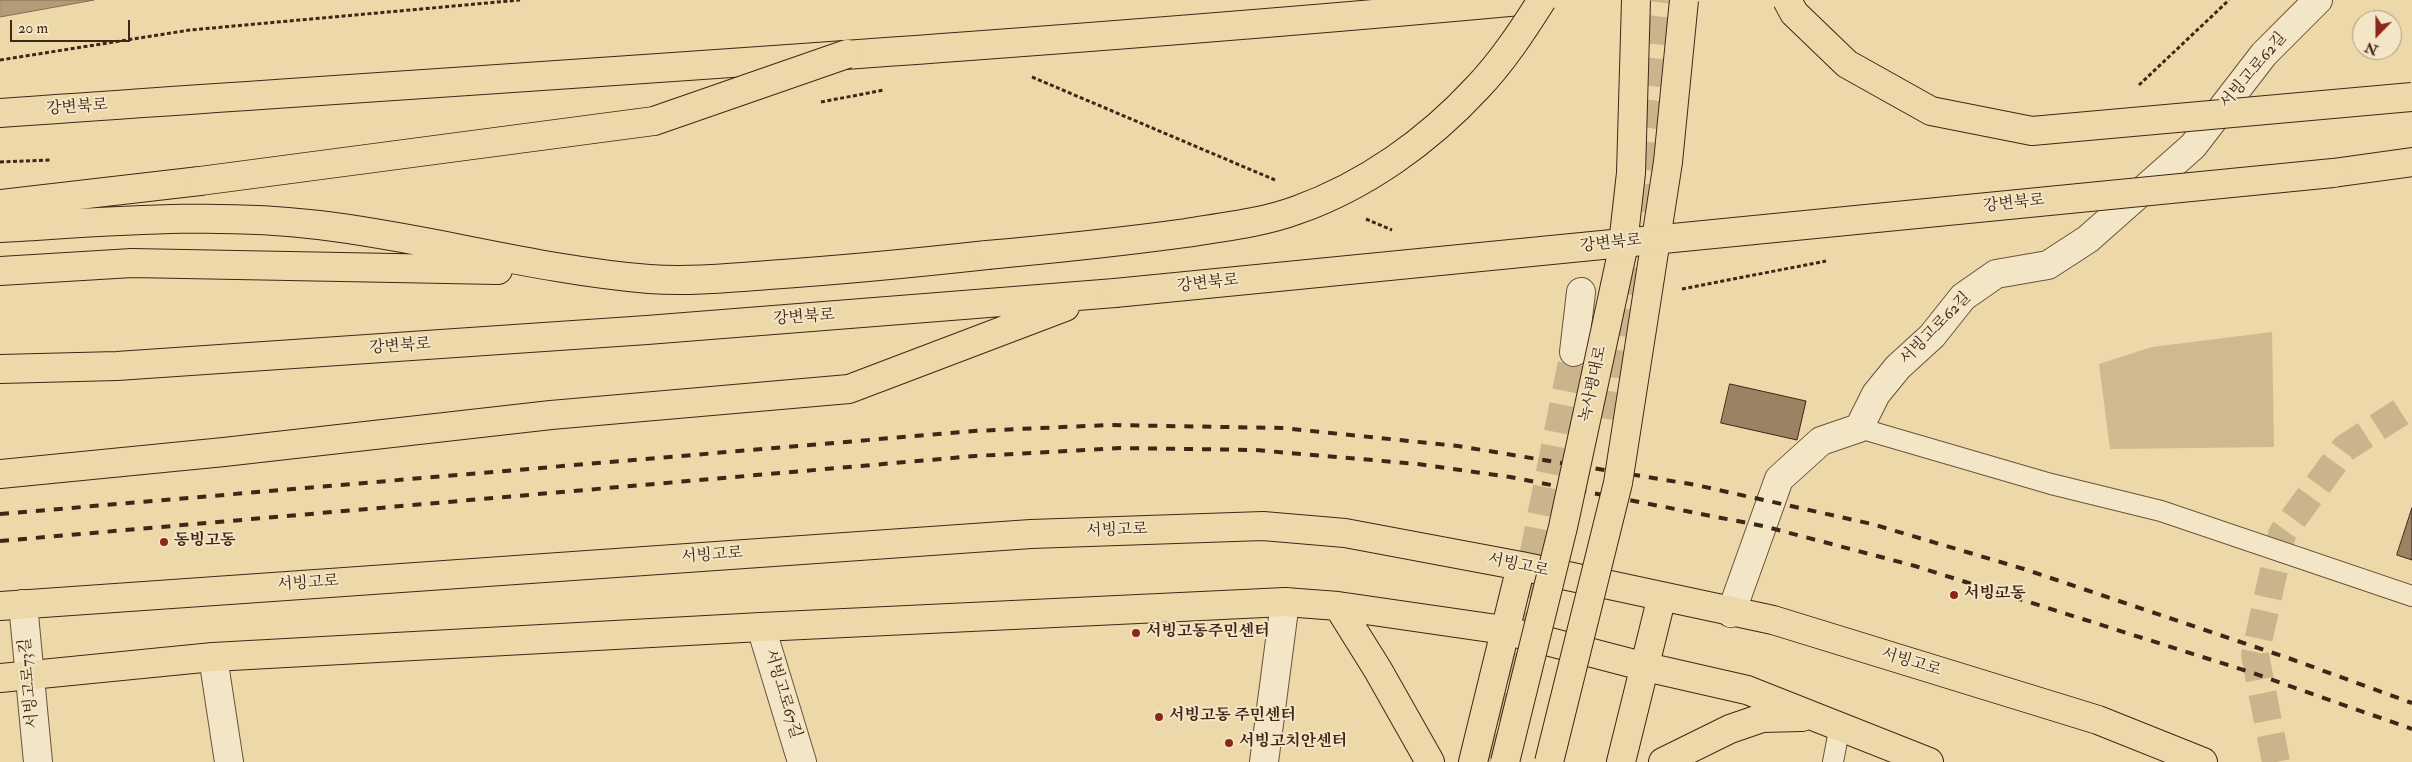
<!DOCTYPE html>
<meta charset="utf-8">
<style>
body{margin:0}
#map{position:relative;width:2412px;height:762px;overflow:hidden;background:#ecd8a8;font-family:"IM FELL Double Pica",serif}
canvas{display:block}
.north{position:absolute;left:2352px;top:10px;width:50px;height:50px;box-sizing:border-box;background:#f3e6c6;border:1px solid #ac9980;border-radius:50%;rotate:202deg;font-size:14px;font-weight:700;line-height:20px;text-align:center;color:#422517}
.north::after{content:'';display:block;margin:auto;width:18px;height:22px;background:#8f2418;clip-path:polygon(50% 0,100% 100%,50% 72%,0 100%)}
.scale{position:absolute;left:10px;top:20px;width:120px;height:22px;box-sizing:border-box;border:2px solid #422517;border-top:0;padding-left:6px;font-size:15px;line-height:18px;white-space:nowrap;color:#422517;-webkit-text-stroke:4px #f3e6c6;paint-order:stroke}
</style>
<div id="map">
<canvas width="2412" height="762"></canvas>
<div class="north">N</div>
<div class="scale">20 m</div>
</div>
<script>
const context = document.querySelector('canvas').getContext('2d');
context.lineJoin = 'round';
function fill(path, color) { context.fillStyle = color; context.fill(path, 'evenodd'); }
function strokePath(path, color, width, dash) { context.strokeStyle = color; context.lineWidth = width; context.lineCap = dash ? 'butt' : 'round'; context.setLineDash(dash || []); context.stroke(path); }
function drawText(font, color, halo, rows, align = 'center') {
  context.font = font + ' "IM FELL Double Pica","Noto Serif KR",serif'; context.lineWidth = 4; context.setLineDash([]); context.textBaseline = 'middle'; context.strokeStyle = halo; context.fillStyle = color; for (const [text, x, y, turn = 0] of rows) {
    context.save(); context.translate(x, y); context.rotate((+turn || 0) * Math.PI / 180); context.textAlign = isNaN(turn) ? turn : align; if (halo) context.strokeText(text, 0, 0); context.fillText(text, 0, 0); context.restore();
  }
}
fill(new Path2D(`
 M2272,332L2274,447L2110,449L2099,364L2152,347Z`), '#cfba8f');
const water = new Path2D(`
 M0,0H94L0,17Z`);
fill(water, '#b29b77');
strokePath(water, '#856c51', 1);
const building = new Path2D(`
 M1730,384L1806,401L1797,440L1721,423Z
 M2412,508V560L2397,555Z`);
fill(building, '#9a8262');
strokePath(building, '#422517', 1);
strokePath(new Path2D(`
 M1492,762L1574,352`), '#cab48b', 28, [28, 14]);
strokePath(new Path2D(`
 M1615,420L1665,0
 M2276,762L2255,655L2282,534L2345,448L2412,405`), '#cab48b', 28, [28, 14]);
const service = new Path2D(`
 M1859,428L2051,484L2161,511L2412,596
 M1833,762L1840,725`);
const pedestrian = new Path2D(`
 M1574,352L1581,292`);
const minor = new Path2D(`
 M23,604L38,762
 M1731,613L1779,479L1821,441L1859,428L1876,394L1898,367L1932,336L1963,297L1996,274L2048,265L2088,239L2193,146L2264,54L2318,0
 M761,627L802,762
 M213,657L229,762
 M1264,762L1285,602`);
const primary = new Path2D(`
 M0,606L1031,534L1263,526L1345,533L1521,566L1773,620L2098,720L2203,762
 M1338,606L1378,670L1430,762
 M0,678L213,657L761,627L1285,602L1338,606L1504,630L1646,667L1747,690L1929,762
 M1473,762L1521,566
 M1621,762L1662,596
 M1663,762L1730,729L1762,718L1802,717`);
const trunk = new Path2D(`
 M0,113C510,77 1021,47 1531,0
 M2333,173L2412,162
 M0,204L200,181
 M0,228C106,222 213,212 319,225C430,238 537,270 649,279C688,282 729,278 768,275C841,270 914,263 987,255
 M0,271L132,263L498,270
 M0,369L117,366L647,330L1115,293
 M0,474L224,452L551,415L849,389L1065,307`);
strokePath(service, '#6c523b', 22);
strokePath(pedestrian, '#6c523b', 30);
strokePath(minor, '#6c523b', 30);
strokePath(primary, '#422517', 30);
strokePath(trunk, '#422517', 30);
strokePath(new Path2D(`
 M0,60L190,30L520,0
 M1032,77L1275,180
 M2139,85L2229,0
 M821,102L884,90
 M0,162L51,160
 M1366,219L1392,230
 M1682,289L1826,261`), '#422517', 3, [4, 2.5]);
strokePath(service, '#f3e6c6', 20);
strokePath(pedestrian, '#f3e6c6', 28);
strokePath(minor, '#f3e6c6', 28);
strokePath(primary, '#ecd8a8', 28);
strokePath(trunk, '#ecd8a8', 28);
strokePath(new Path2D(`
 M0,514L974,431L1109,425L1282,428L1458,446L1696,485L1872,524L2024,569L2291,659L2412,703
 M0,541L975,456L1120,448L1255,450L1418,464L1510,477L1763,526L1915,566L2250,672L2412,729`), '#422517', 4, [9, 9]);
const primaryBridge = new Path2D(`
 M1505,762L1563,527L1622,253L1631,173L1636,0
 M1549,762L1618,483L1668,162L1684,0`);
const trunkBridge = new Path2D(`
 M1787,0L1794,13L1847,64L1931,111L2032,131L2412,97
 M200,181L654,121L847,54
 M987,255C1053,249 1120,242 1186,233C1223,227 1262,223 1297,210C1365,186 1428,141 1477,88C1502,62 1523,30 1542,0
 M1115,293L2333,173`);
strokePath(primaryBridge, '#422517', 30, []);
strokePath(trunkBridge, '#422517', 30, []);
strokePath(primaryBridge, '#ecd8a8', 28);
strokePath(trunkBridge, '#ecd8a8', 28);
for (const [x, y, r, color] of [
 [164,542,5,"#8f2418"],
 [1954,595,5,"#8f2418"],
 [1136,633,5,"#8f2418"],
 [1159,717,5,"#8f2418"],
 [1229,743,5,"#8f2418"]
]) { const dot = new Path2D(); dot.arc(x, y, r, 0, 2 * Math.PI); context.fillStyle = color; context.fill(dot); strokePath(dot, '#f3e6c6', 2); }
drawText('16px', '#422517', '#f3e6c6', [
 ["서빙고로62길",2254,71,-50],
 ["강변북로",77,108,-4],
 ["강변북로",2014,204,-6],
 ["강변북로",1611,244,-6],
 ["강변북로",1208,284,-6],
 ["강변북로",804,318,-4],
 ["서빙고로62길",1936,329,-46],
 ["강변북로",400,347,-4],
 ["녹사평대로",1594,384,-78],
 ["서빙고로",1117,531,-2],
 ["서빙고로",712,556,-4],
 ["서빙고로",1518,566,12],
 ["서빙고로",308,584,-4],
 ["서빙고로",1911,663,17],
 ["서빙고로73길",30,683,-95],
 ["서빙고로67길",782,694,73]
]);
drawText('bold 16px', '#422517', '#f3e6c6', [
 ["동빙고동",174,542],
 ["서빙고동",1964,595],
 ["서빙고동주민센터",1146,633],
 ["서빙고동 주민센터",1169,717],
 ["서빙고치안센터",1239,743]
], 'left');
</script>
